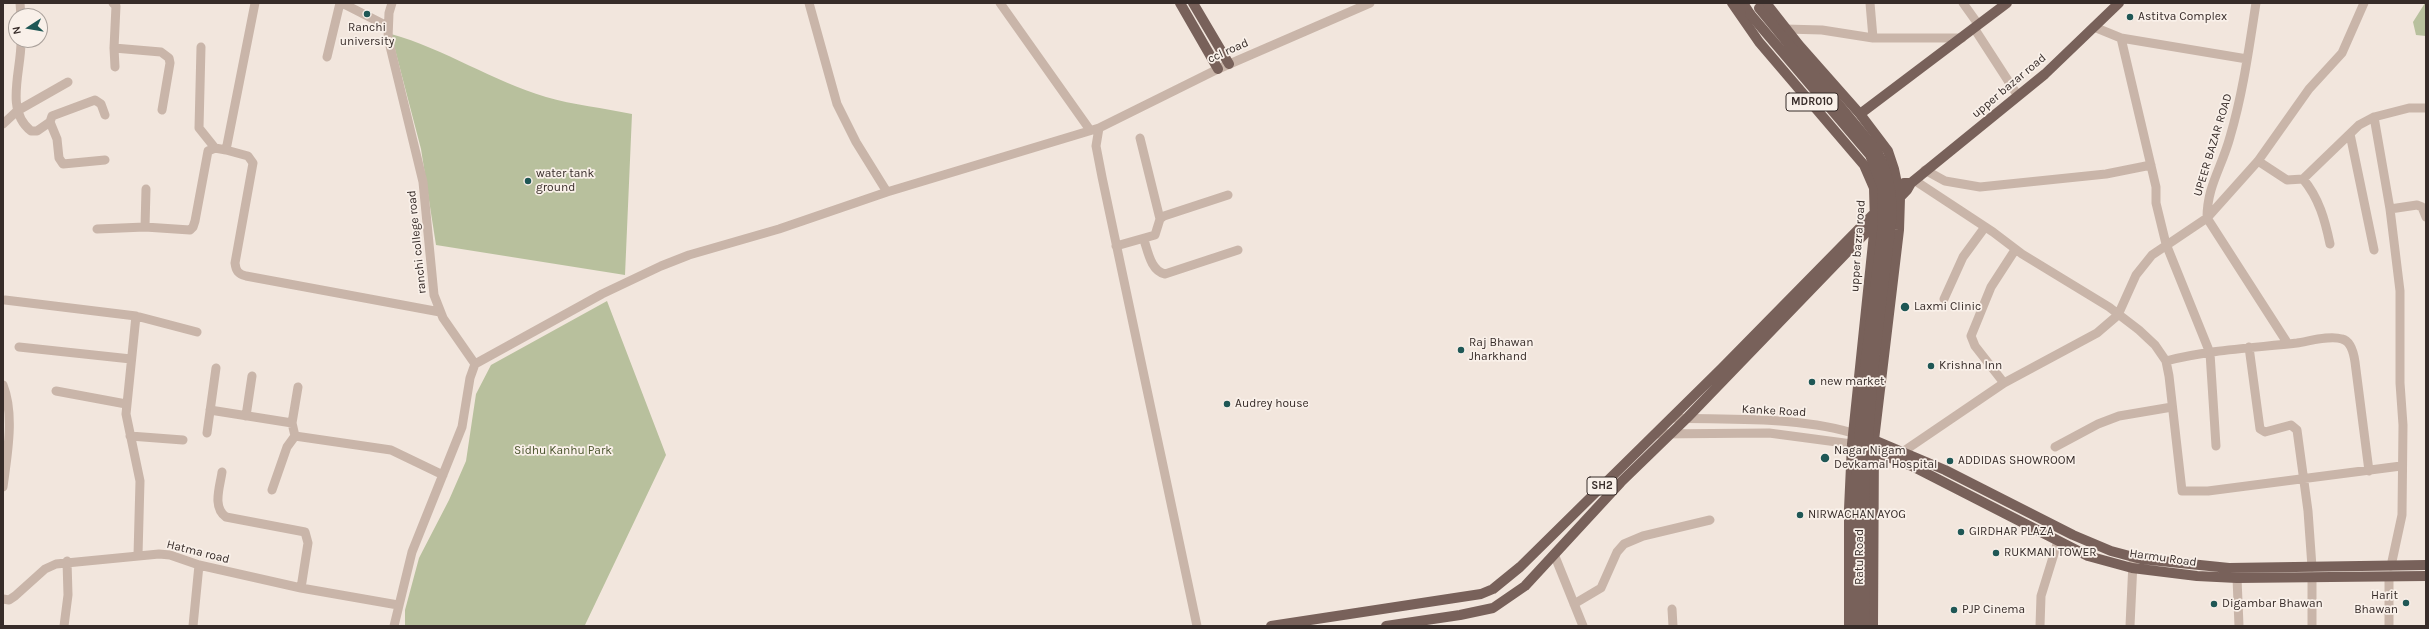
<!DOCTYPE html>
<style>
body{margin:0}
#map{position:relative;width:2429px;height:629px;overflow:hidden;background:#f2e6dd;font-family:Karla,sans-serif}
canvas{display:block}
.frame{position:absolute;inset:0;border:4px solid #372c29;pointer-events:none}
.north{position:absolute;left:8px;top:8px;width:40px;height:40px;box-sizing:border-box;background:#f9f0e9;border:1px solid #aba29c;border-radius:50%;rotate:258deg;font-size:11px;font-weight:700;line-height:16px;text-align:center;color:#372c29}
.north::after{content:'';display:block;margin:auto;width:14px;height:18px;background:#1f5755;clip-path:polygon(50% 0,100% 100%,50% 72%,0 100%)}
</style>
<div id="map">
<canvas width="2429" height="629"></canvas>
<div class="frame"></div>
<div class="north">N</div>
</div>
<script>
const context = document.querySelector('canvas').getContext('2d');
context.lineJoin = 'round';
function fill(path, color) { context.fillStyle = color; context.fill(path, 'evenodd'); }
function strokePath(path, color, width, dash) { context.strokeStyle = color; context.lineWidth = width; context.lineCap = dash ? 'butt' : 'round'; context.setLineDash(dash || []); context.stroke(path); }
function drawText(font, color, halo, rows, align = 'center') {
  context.font = font + ' Karla,sans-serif'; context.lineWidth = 3.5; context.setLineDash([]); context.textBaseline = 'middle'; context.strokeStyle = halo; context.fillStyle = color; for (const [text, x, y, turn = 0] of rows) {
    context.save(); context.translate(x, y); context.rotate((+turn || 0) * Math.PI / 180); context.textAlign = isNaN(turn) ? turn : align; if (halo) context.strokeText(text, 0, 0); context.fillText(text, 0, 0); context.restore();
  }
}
fill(new Path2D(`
 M2425,3L2426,36L2416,35L2413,22Z
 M391,34C445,49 492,81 546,97C573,105 604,108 632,114L625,275L436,245L421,149Z
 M607,301L666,455L585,625L405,626V610L419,558L449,500L466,461L476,394L491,365Z`), '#b8c09d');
strokePath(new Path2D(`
 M20,3L21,16
 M113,3L116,6L114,48L161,52L169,58L170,63L162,110
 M255,3L226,150L248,156L253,163L235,263C236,271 238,274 246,276L440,312
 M342,3L387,26
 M392,3L389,13L388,38L423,182L434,295L443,318L475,364
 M809,3L837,104L856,142L887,192
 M1000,3L1090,130
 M1870,3L1873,38
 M1963,3L1978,24
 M2094,27L2121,38L2247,59
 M1974,28L2018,96
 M1785,29L1822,30L1873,38H1962
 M2121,38L2156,187V203L2166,244L2210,353L2216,446
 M21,40C22,69 4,110 31,131H37L50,122L57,139L59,158L63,164L105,160
 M201,47L199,128L215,148
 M114,48L115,67
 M327,57L340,3
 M2374,117L2390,209L2400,291V383L2403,425L2402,515L2391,566
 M50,122L52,116L95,100L101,104L105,115
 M3,124L17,111L68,82
 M1099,128L1096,146L1102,177L1197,626
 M2350,134L2374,250
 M1140,138L1160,219
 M2258,161L2287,180L2303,179L2359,125L2374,117L2409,108H2426
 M1925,170L1945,181L1980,187L2106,174L2151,165
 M2303,179C2319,198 2325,220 2330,244
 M1914,180L1993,232L2022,254L2109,307L2139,330L2155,345L2166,361L2169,376L2182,491H2208L2401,466
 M2390,209L2417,205L2422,207L2426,217
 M145,227L146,189
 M97,229L145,227L190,230L193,227L195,221L208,151L215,148L226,150
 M1144,240C1148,252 1151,271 1165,274L1238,250
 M1116,246L1155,235L1160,219L1164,216L1228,195
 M1944,299L1963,257L1985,227
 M5,300L136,316L126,414L140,481L138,555
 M136,316L197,332
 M2288,344L2207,218L2258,161L2309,89L2342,53L2364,3
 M19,347L131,359
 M2249,347L2260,429L2265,432L2291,425L2297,430L2308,511L2312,567
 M2166,361C2208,350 2253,348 2297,343C2310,341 2330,335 2342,339C2351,341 2354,355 2355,362L2369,471
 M475,364L602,294L661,266L689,255L779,229L887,192L1099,128L1218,69L1370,3
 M2004,383L1975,346L1971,336L1991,287L2015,250
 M3,385C15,415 7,456 3,487
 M298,387L292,423L295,436L391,450L443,475
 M56,391L126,404
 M210,410L292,423
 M246,416L252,376
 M1671,418C1731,420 1802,416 1859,435
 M207,433L216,368
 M1655,434L1769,433L1852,444
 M130,436L183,440
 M2055,447L2098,424L2119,416L2172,407
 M1904,451L2004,383L2097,333L2118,315L2136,275L2152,255L2207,218C2207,186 2222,167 2230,137C2243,93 2249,48 2256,3
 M222,472C220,487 212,507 226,517L305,532L308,543L301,588
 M272,490L287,447L295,436
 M1554,554L1583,626
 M2389,577V626
 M2237,578L2239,626
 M3,599L9,600L15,596L45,569L56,564L159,554L170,555L199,565L301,588L398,605
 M1574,604L1601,588L1617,552L1624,544L1643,536L1710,520
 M1672,609L1673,626
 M64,626L68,595L67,561
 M193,626L199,565
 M394,626L412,552L462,427L470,378L475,364
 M2040,626L2041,596L2058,541
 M2130,626L2133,562
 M2312,626V578`), '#c9b5a9', 9);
strokePath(new Path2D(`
 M1180,3L1218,69
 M1193,3L1229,64
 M1732,3L1759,42L1864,165L1874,188L1875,224L1852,444L1849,509V626
 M1743,3L1750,14
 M1766,3L1799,45L1860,114L1888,151L1894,169L1900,198L1899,230L1874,440L1873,626
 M1860,114L2007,3
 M1874,440L1945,470L2073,535L2111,551L2141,559L2229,568L2426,565
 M1867,449L1912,466L2088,556L2132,568L2197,576L2237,578L2426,576
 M1271,626L1481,594L1493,589L1520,567L1722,368L1904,183H1911
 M1386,626L1460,615L1493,608L1525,586L1621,482L1687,418L1907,190L1911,183L2045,74L2119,3`), '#78615a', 10);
strokePath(new Path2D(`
 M1759,8L1877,151C1888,172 1892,192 1892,215L1874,362L1865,476L1864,626
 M1750,14L1870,155L1882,187L1883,224L1865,367L1856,476V626`), '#78615a', 10);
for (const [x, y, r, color] of [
 [367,14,4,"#1f5755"],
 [2130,17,4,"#1f5755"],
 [528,181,4,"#1f5755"],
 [1905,307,5,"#1f5755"],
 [1461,350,4,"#1f5755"],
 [1931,366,4,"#1f5755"],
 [1812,382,4,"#1f5755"],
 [1227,404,4,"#1f5755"],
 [1825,458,5,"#1f5755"],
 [1950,461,4,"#1f5755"],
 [1800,515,4,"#1f5755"],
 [1961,532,4,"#1f5755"],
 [1996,553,4,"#1f5755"],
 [2406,603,4,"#1f5755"],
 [2214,604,4,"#1f5755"],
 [1954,610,4,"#1f5755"]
]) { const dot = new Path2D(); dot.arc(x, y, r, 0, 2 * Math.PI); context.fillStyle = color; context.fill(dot); strokePath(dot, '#f9f0e9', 1.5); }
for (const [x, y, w] of [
 [1812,102,52],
 [1602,486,30]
]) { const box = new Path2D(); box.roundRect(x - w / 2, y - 9, w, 18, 3); context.fillStyle = '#f9f0e9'; context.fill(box); strokePath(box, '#372c29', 1); }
drawText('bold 11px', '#372c29', null, [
 ["MDR010",1812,102],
 ["SH2",1602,486]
]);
drawText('12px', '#372c29', '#f9f0e9', [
 ["Astitva Complex",2138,17],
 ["Ranchi",367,28,"center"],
 ["university",367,42,"center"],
 ["water tank",536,174],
 ["ground",536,188],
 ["Laxmi Clinic",1914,307],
 ["Raj Bhawan",1469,343],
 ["Jharkhand",1469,357],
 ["Krishna Inn",1939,366],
 ["new market",1820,382],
 ["Audrey house",1235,404],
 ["Nagar Nigam",1834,451],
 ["Devkamal Hospital",1834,465],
 ["ADDIDAS SHOWROOM",1958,461],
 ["NIRWACHAN AYOG",1808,515],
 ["GIRDHAR PLAZA",1969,532],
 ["RUKMANI TOWER",2004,553],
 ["Harit",2398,596,"right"],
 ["Bhawan",2398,610,"right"],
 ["Digambar Bhawan",2222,604],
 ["PJP Cinema",1962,610]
], 'left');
drawText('12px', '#372c29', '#f9f0e9', [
 ["ccl road",1228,51,-24],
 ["upper bazar road",2009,86,-40],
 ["UPEER BAZAR ROAD",2213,145,-73],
 ["ranchi college road",417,242,-96],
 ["upper bazra road",1858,246,-86],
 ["Kanke Road",1774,411,3],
 ["Hatma road",198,552,14],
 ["Ratu Road",1860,557,-90],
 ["Harmu Road",2163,558,8]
]);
drawText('12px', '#4a542d', '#f9f0e9', [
 ["Sidhu Kanhu Park",563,451]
]);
</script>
